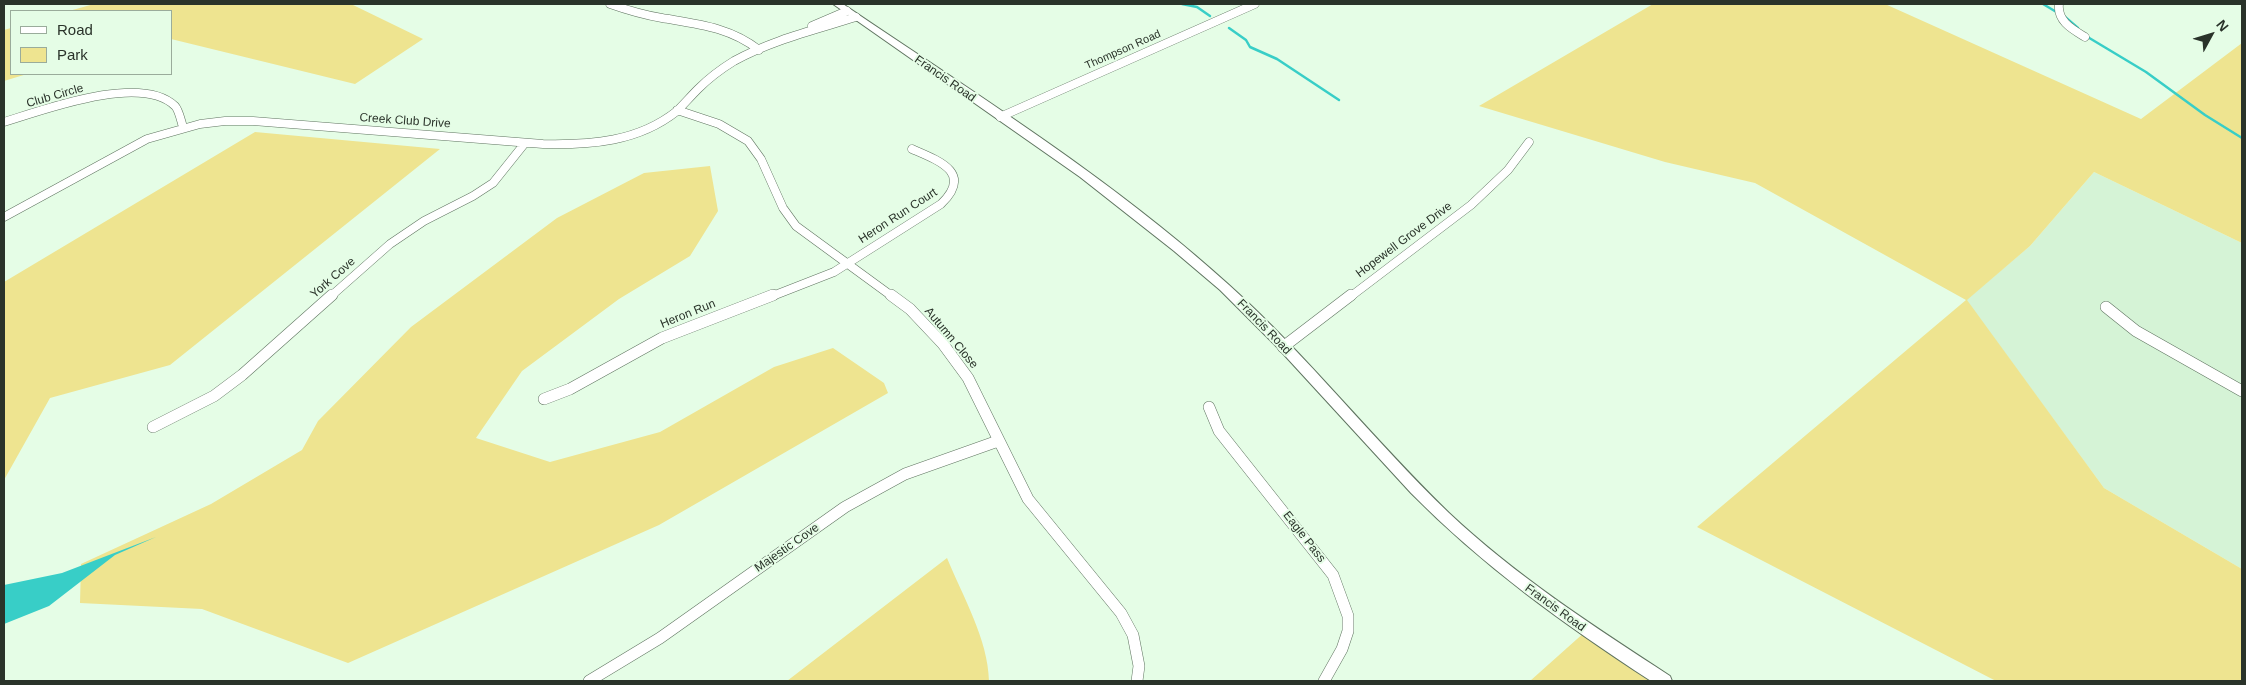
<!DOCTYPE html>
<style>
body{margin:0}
#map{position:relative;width:2246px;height:685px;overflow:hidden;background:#e5fde6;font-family:Arial,sans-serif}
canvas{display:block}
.frame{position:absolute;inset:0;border:5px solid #2a332a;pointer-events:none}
.legend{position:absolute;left:10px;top:10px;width:162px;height:65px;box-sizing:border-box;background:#e5fde6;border:1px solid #9aac9b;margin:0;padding:6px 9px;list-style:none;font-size:15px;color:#2a332a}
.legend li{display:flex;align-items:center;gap:10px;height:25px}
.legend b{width:25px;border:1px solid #9aac9b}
.north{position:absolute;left:2186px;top:10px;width:50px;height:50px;-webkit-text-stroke:4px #e5fde6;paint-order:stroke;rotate:51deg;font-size:14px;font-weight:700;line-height:20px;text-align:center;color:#2a332a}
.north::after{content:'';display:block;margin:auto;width:18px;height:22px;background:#2a332a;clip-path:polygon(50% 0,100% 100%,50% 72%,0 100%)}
</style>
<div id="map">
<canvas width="2246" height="685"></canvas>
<div class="frame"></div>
<ul class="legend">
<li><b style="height:6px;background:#fff"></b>Road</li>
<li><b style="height:14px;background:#eee490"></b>Park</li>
</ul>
<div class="north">N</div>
</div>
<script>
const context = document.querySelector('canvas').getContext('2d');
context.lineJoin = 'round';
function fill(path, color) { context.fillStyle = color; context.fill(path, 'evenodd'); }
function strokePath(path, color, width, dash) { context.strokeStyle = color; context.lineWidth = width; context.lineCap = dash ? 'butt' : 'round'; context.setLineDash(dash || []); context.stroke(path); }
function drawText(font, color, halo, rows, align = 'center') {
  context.font = font + ' Arial,sans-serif'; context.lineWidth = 4; context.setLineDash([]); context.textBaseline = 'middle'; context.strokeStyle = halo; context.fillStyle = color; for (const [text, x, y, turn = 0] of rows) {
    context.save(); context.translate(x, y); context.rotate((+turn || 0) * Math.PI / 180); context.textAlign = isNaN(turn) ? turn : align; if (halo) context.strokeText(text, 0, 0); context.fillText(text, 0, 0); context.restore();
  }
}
fill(new Path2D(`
 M2094,172L2242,243V569L2104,488L1966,300L2030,246Z`), '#d5f3d6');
fill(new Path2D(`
 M94,4H351L423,39L355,84L171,39V11H69Z
 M1653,4H1885L2141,119L2242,43V243L2094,172L2030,246L1967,300L2104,488L2242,569V681H1996L1697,527L1966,300L1755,183L1665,162L1479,106Z
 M11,28V74H27L4,81V30Z
 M255,132L440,149L170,365L50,398L4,480V282Z
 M710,166L718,211L690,256L619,299L522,371L476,438L550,462L660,432L774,367L833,348L884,383L888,393L659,525L348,663L202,609L80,603L81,564L211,504L302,450L318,421L411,327L557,218L644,173Z
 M947,558C963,597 988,639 989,681H787Z
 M1586,631L1665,681H1530Z`), '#eee490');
fill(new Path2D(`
 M156,537L115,555L49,606L4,624V585L62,573Z`), '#38cec7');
strokePath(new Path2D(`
 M1182,4L1197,7L1210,16
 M2043,4L2058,13
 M2064,16L2078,28
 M1229,28L1246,40L1250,47L1277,59L1339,100
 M2086,36L2146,72L2205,115L2242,138`), '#38cec7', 2.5);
const minorFar1 = new Path2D(`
 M610,4C627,10 644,15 662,18C697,24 730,27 759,50
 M2059,4C2057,21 2072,29 2085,37
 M812,26L847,11
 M677,110L719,124L748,141L761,159L783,208L796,226L893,297
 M1000,117L1255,4
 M4,122C43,110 141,73 175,106C179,110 181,121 183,127
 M4,217L147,139L200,124L225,121H253L543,144C591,145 638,142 677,111C684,104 691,96 698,89C709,78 721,69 734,61C772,40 815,30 856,17
 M330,297L390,244L424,221L473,196L493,183L525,143
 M770,297L834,272L941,204C973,173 940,161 912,149
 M1350,297L1471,205L1508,170L1529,142`);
const minor = new Path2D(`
 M891,295L910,309L943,344L968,378L1028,499L1121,613L1133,635L1139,666L1137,681
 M2106,307L2136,331L2242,391
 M1283,347L1351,295
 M544,399L570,389L662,338L773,295
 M1209,407L1219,431L1333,575L1348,616V631L1342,649L1324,681
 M153,427L214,396L242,375L332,295
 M589,681L660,638L845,507L905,474L998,441`);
const tertiary = new Path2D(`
 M833,4H843C974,93 1111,178 1229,285C1308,356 1373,440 1449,513C1516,576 1593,626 1670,676L1672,681H1651C1565,625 1483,566 1411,493L1276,346L1220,290L1174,251L1080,177Z`);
strokePath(minorFar1, '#5f7460', 9);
strokePath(minor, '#5f7460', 12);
strokePath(tertiary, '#5f7460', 2);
strokePath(minorFar1, '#fff', 8);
strokePath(minor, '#fff', 11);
fill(tertiary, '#fff');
drawText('11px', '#2a332a', '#e5fde6', [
 ["Thompson Road",1123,50,-24]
]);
drawText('12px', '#2a332a', '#e5fde6', [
 ["Francis Road",945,79,35],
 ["Club Circle",55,96,-16],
 ["Creek Club Drive",405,121,4],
 ["Heron Run Court",898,216,-33],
 ["Hopewell Grove Drive",1404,240,-37],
 ["York Cove",333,278,-41],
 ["Heron Run",688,314,-22],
 ["Francis Road",1264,327,46],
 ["Autumn Close",951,338,50],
 ["Eagle Pass",1304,537,52],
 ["Majestic Cove",787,548,-35],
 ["Francis Road",1555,608,36]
]);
</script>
